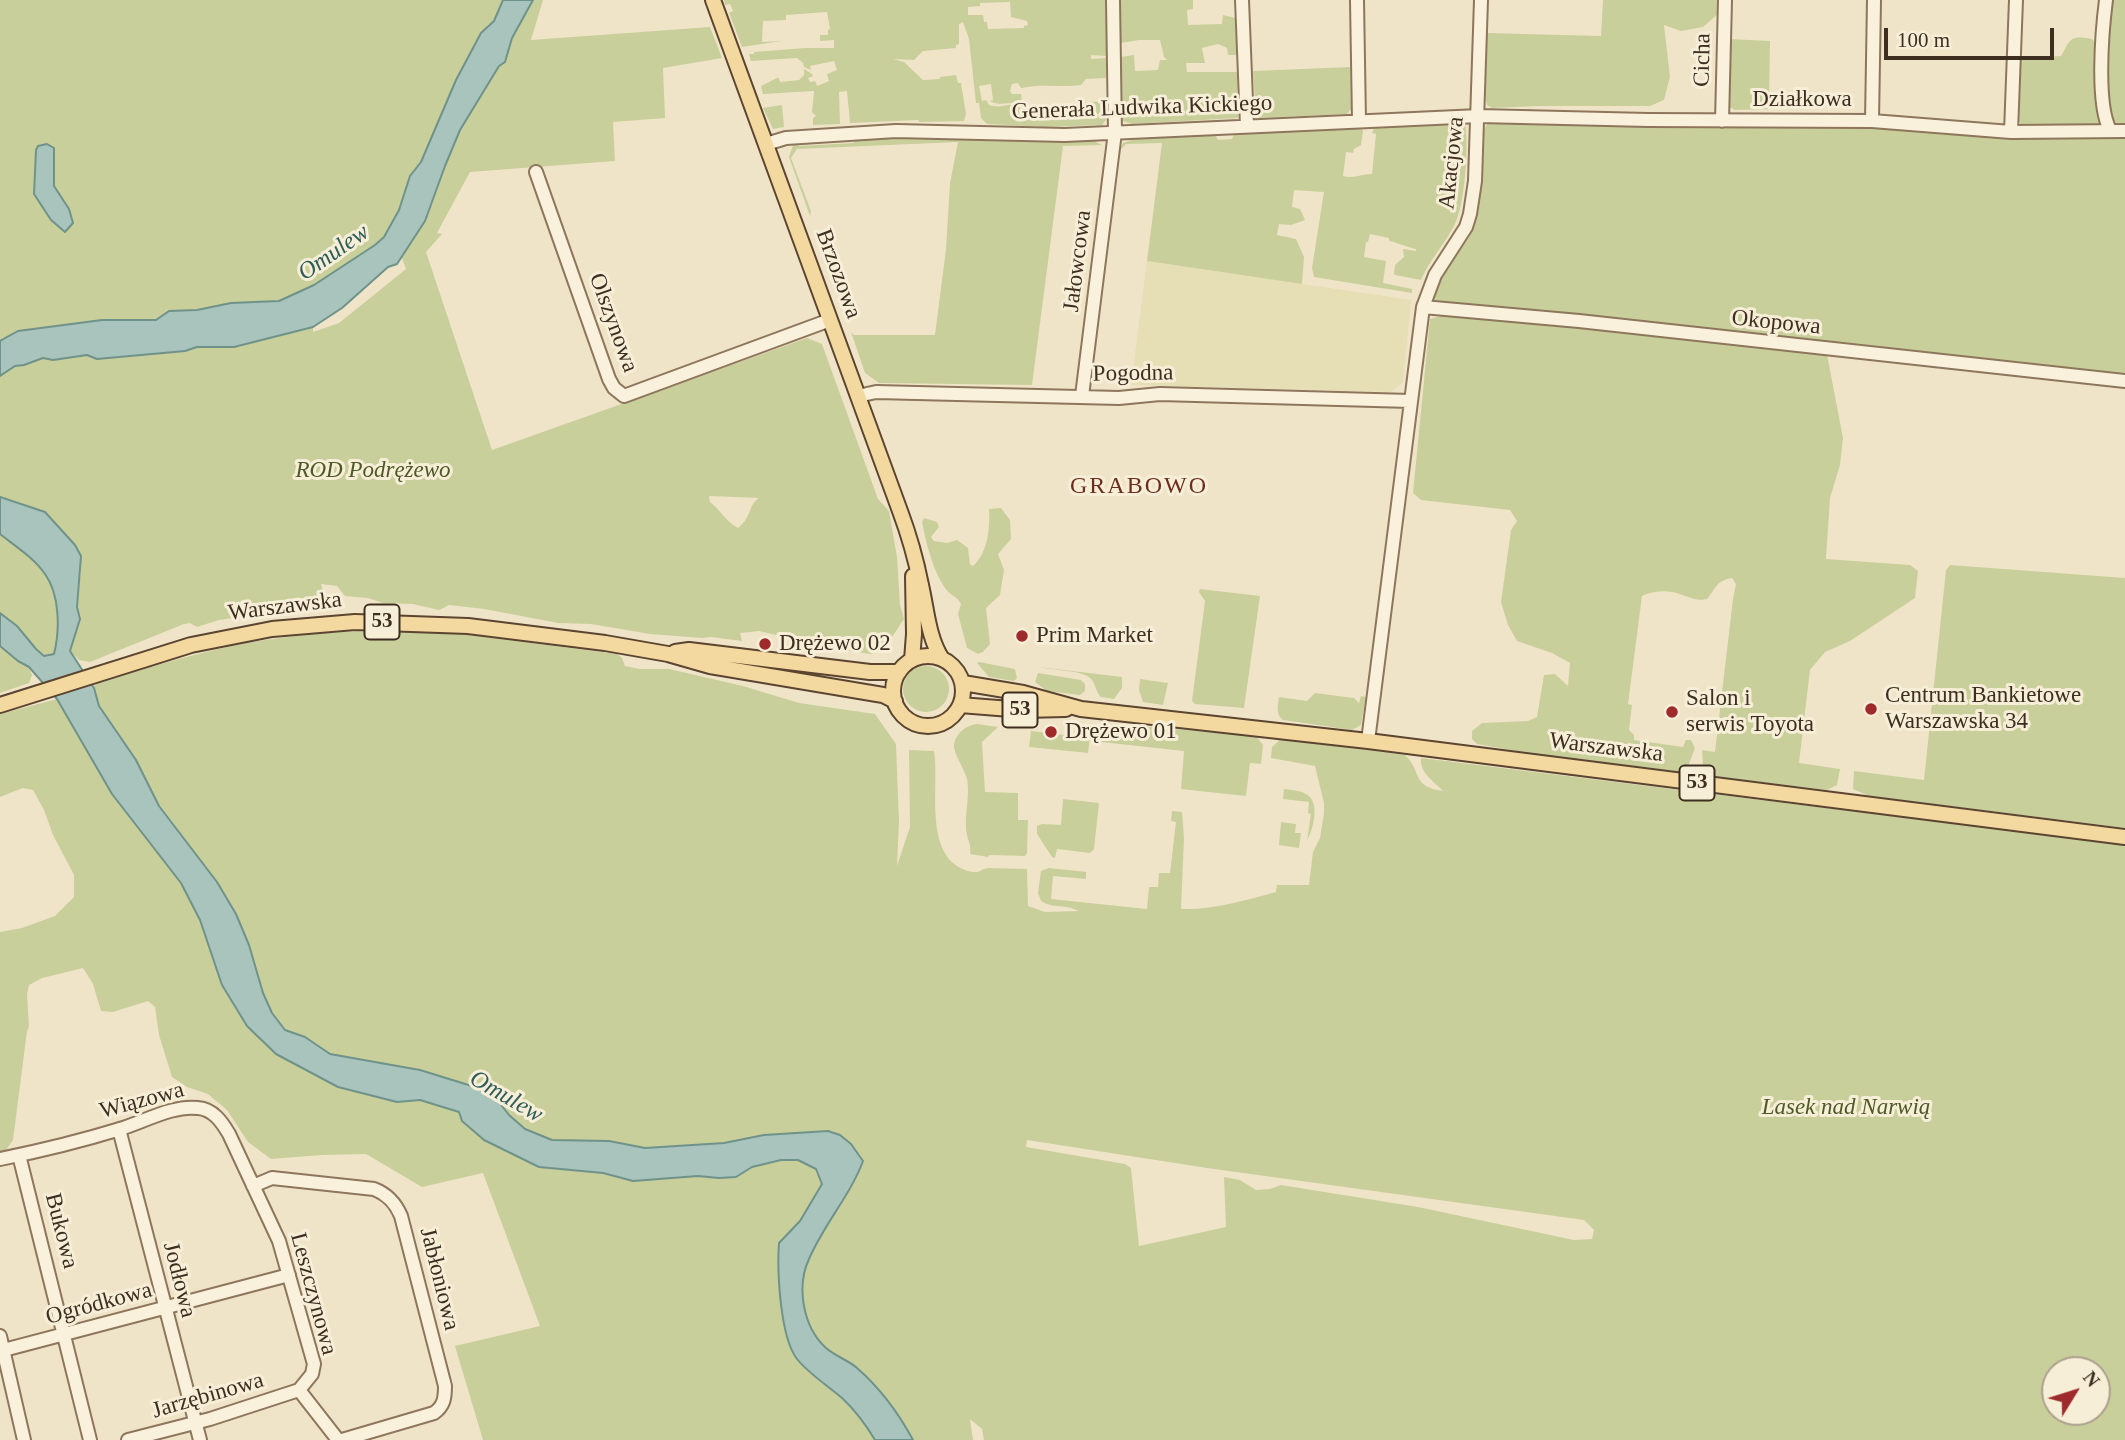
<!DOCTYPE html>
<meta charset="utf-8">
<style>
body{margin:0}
#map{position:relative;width:2125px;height:1440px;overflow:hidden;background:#f0e4c8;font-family:"Times New Roman",serif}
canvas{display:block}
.north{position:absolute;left:2041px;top:1356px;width:70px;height:70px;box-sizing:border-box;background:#f7eed8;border:2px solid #ada18e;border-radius:50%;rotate:52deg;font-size:19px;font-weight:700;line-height:28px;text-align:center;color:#3d2e20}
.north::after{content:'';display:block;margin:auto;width:24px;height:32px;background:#9e2a2b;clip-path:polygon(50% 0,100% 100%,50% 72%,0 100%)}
.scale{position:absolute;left:1884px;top:28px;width:170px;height:32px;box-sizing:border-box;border:4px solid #3d2e20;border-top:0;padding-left:9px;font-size:21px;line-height:24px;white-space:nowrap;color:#3d2e20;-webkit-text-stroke:5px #f7eed8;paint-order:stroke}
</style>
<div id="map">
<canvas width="2125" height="1440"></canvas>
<div class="north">N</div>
<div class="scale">100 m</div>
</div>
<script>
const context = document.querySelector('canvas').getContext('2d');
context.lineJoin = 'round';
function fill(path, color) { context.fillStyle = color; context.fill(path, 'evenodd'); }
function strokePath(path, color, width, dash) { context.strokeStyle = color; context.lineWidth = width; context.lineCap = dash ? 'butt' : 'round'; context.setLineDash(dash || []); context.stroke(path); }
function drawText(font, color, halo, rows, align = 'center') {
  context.font = font + ' "Times New Roman",serif'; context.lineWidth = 6; context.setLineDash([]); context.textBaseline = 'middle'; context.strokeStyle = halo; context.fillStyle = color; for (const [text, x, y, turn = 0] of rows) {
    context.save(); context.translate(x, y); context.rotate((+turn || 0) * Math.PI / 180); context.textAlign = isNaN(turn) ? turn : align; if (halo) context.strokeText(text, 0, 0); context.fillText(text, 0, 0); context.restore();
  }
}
fill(new Path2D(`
 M1147,261L1411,300L1403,382L1391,392L1131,385Z`), '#e6deb5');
fill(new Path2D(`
 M0,0H503L494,21L488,25L476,42L456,80L421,162L410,176L399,210L384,237L375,245L314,285L279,301L231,303L197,310L169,311L156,320H102L3,338L0,341Z
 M533,0H543L531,40L710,27L722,58L663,68L665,118L613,122L615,161L470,172L437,233L442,234L426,252L492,450L807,338L822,344L878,499L889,511L897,557L900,605L904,619L892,637L871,654L835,649L759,631L740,633L742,641L711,637L702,638L650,634L591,624L558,623L484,609L449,605L439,610L413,604L383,603L368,598L345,596L337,586L321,584L325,598L319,602H297L240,617L219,620L197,627L190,623L184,624L90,662L79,660L70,651L80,619L77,607L81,570L61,530L45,512L0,498V376L15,366L24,365L43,358L53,360L87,355L98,359L185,351L197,347H234L313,327V332L339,323L406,269L401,256L425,221L445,166L460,130L499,66L505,62L512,38ZM709,496L759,498C748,505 752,517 738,528C725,521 721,510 710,502Z
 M724,0H1106V56L1091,55V59L1106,58V78L1086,79L1081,85C1061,88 1044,83 1021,88L1018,83L1012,84L1010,91L1012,94H1021L1022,102C1012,101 998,107 990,101L993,100L991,84L979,86L982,101L986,100L989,105C1008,111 1012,95 1026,115L1056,113C1058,111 1061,106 1064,105C1069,102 1100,101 1106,102V120L1102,125L1045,127L987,124L981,118L979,103H976L969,39L963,22L959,24V44L956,45V48L923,51L914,60L893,59L904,62L923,80L940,79V77L956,75L958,83H961L966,114L964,121L920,122L918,120L850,123L847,91L839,92L840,124L813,125V118L816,116L812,112L814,91L763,94L761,86L777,78H779L780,82L799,80L804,75V69L812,74L813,76L808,78L810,82L815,81L817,86L829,81L827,74L837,70L834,61L810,66L811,70L804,67L803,63L797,58L751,61L749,54H754V52L805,48H834V40L820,41V35H828V30L830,29L827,12L786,15V20L763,21L762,42L782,41L742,47L729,13L733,11L730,4L725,5ZM1010,2L1011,17L1027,21L1028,25L1024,26V28L988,29L987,22H984L983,15H968V7L980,6V3Z
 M1121,0H1193V9L1187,10L1188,25L1222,24L1223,15L1235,18L1237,55H1228L1227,48L1218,44L1202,48L1205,63H1186L1187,72H1237L1238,118L1132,124L1123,121L1121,57L1134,55L1135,71L1158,70L1160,60H1167L1164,57L1160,40H1139L1121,43Z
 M1603,0H1720L1719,13L1703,27L1681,31L1664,25L1670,77L1664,100L1650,106H1539L1492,108L1487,105L1485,98L1482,99L1487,33L1601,36Z
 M2098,0H2125V126L2023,127L2019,121L2021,58L2061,56C2071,39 2069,35 2092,39L2097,44Z
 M1729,39L1770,41L1769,109L1735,110L1729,107Z
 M1350,67L1351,109L1347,114L1259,118L1256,115L1253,71Z
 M782,105L784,127L773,129L763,108Z
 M1465,122C1469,144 1465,204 1455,224C1445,244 1430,259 1421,280L1395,275L1394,273L1395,265L1404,257L1403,249L1416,251V249C1406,247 1399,243 1389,241V238L1370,234L1368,242H1366L1364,257L1386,261L1383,283L1412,289V293L1314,277L1312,268L1324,192L1294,190L1292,207L1300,209L1305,220L1291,225L1279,224L1277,235L1296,239L1304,257L1302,284L1147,261L1162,143L1126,144L1120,150L1123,143L1132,140V137L1214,133L1218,140L1232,139L1235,132L1360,127L1363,131L1361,145L1354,149L1353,153L1346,152L1343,176C1355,179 1360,174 1372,174L1376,134L1372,133L1374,128Z
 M1489,122L1719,128H1885L2012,136L2125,138V374L1825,344L1843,438L1840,465L1830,498L1826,559L1910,565L1918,571L1915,598L1850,641L1825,652L1810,670L1799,763L1840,769L1837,785L1827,790L1710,776L1703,766L1702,750L1715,752L1733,599L1736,584L1732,578C1715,581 1716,589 1707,599C1694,602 1684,594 1672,592C1661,590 1651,592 1642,596L1628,704L1632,705L1629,730L1634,735V740L1683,747L1686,740H1691L1695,748L1687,769L1680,772L1522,752L1477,744L1472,739V731L1482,723L1528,721L1537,717L1544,675L1555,674L1568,686L1570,663L1552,653L1517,641L1508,625L1501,602L1511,530L1517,521L1510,510L1421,500L1413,493L1430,319L1441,316L1468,317L1432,298L1438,282L1470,236L1469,231L1482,132Z
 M930,135L1096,138V142L1102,145L1063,146L1032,385L879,383L865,373L851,332L854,335H935L946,249L950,183L958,142L797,149L791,158L811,211L810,216L789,157L794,142L799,146L853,143L859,138Z
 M1001,508L1010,520L1011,539L998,554L1004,570L1000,595L986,608L990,644L983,652L978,654L967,648L958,614L961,604C957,596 949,595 945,588C933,571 926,543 922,522L924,518L937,522L939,527L931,537L934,541L947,543L957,540L968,548L970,564L973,566C988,553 990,528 989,509Z
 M0,534C15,546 34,558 46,574C60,595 60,630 54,654L44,656L36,649L17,626L0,613Z
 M1950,565L2125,578V828L1869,796L1853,789L1854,771L1924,780L1946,570Z
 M1200,589L1260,596L1244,708L1195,704L1192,701L1205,601L1199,592Z
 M402,630L462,634L617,654L622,658L625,666L640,669H669L743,686L799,703L875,714L896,744L899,822L897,866L910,827L909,750L934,751C940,788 921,863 973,872C981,873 980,869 988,868C1000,868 1014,869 1027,869L1028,906L1045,912L1078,911C1068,904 1053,909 1041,901L1038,893L1041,871L1049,868L1086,872V879L1053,876L1051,899L1147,909L1149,887H1158L1159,873H1170L1176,822L1171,821L1172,811L1182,812L1184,838L1181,909C1213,910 1246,900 1276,892L1277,885H1309L1313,852L1320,838L1324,813V803L1315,766L1271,758L1272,747L1282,738L1405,755C1423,772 1410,786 1443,791C1435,782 1419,773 1421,758L2125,845V1440H984L982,1429L970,1419L973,1440H913C896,1418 876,1387 857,1368C848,1360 835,1356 826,1348C803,1326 796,1287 809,1259C824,1224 850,1197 863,1161L859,1154L828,1131L764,1135L724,1143L645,1148L609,1141L552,1140L525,1129L509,1115L495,1097L488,1091L420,1070L330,1054L305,1037L285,1029L272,1013L263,993L249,945L236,914L217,882L159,806L136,760L99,706L94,688L96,682C143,669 189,655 236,645C291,634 346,631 402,630ZM1027,1140L1207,1168L1584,1220L1594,1230L1592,1239L1574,1240L1418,1207L1281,1185L1270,1189L1256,1190L1240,1180L1224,1177L1226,1227L1139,1246L1131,1168L1125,1164L1026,1147ZM2055,1370H2097V1412H2055Z
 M0,646L18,661L29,667L32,675L29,683L0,693Z
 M979,662L1015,669L1017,678L1014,681L989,677L977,663Z
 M903 689a23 23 0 1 1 46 0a23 23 0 1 1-46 0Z
 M1039,667L1122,677V688L1114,699L1101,697C1095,691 1096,683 1090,678C1081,670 1050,670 1039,667Z
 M1038,673L1081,680L1085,684V691L1080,695L1047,691L1035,682Z
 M1140,679L1168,683L1163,705L1143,702L1139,690Z
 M1315,693L1354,698L1359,703L1361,696L1366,697L1361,725L1352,730L1283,720C1275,714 1278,706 1279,697L1307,701Z
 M57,699L112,794L181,883L200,920L222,985L247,1026L277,1054L338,1087L397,1102L420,1100L459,1112L484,1140L539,1167L603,1173L621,1179L698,1176L719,1178L736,1177L752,1167L781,1160H798L816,1169L822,1183L800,1221L779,1243L783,1321L796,1357L844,1401L865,1423L875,1440H483L455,1346L540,1326L483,1173L422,1187L366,1154L322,1155L271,1159L248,1142L227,1110L208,1094L187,1087L172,1077L159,1035L155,1007L148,1001L113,1012L101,1011L93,984L83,968L42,978L29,985L27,994L29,1027L27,1031L13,1140L6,1150L0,1152V932L22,928L55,916L74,897V875L53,835L44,810L33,790L23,788L0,797V714Z
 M977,724L998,727L982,742L985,792L1018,793V820H1028L1027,853L1025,856L989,855L988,857L970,854C972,845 966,837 966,828C965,812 970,795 967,779C964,768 953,753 954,744C956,733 967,725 977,724Z
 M1115,724L1256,736L1263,745L1261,764L1250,763L1246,796L1181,789L1184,751L1101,742L1105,729Z
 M1031,731L1090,738L1088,753L1029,747Z
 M1284,789C1291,790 1300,790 1306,794C1321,802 1313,829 1307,841L1311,814L1308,813L1309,802L1283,799Z
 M1063,799L1099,803L1094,849L1090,853L1057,849L1055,858L1052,857L1037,834V826L1042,824L1061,825Z
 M1281,822L1296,824L1295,833H1301L1299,848L1279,845Z`), '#c9cf9b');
const water = new Path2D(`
 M503,0H533L512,38L505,62L499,66L460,130L445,166L425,221L397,264L388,267L342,308L313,327L234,347H197L185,351L97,359L87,355L53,360L43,358L24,365L15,366L0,376V341L18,331L102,320H156L169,311L197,310L231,303L279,301L314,285L375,245L384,237L399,210L410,176L421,162L456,80L481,33L494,21Z
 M47,144L54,148V186L69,209L73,223L65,232L51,220L34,194L36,150L38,146Z
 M0,497L45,512L75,545L81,556L77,607L80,619L70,651L94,688L99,706L136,760L159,806L217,882L236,914L249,945L263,993L272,1013L285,1030L305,1037L330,1054L420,1070L488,1091L495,1097L509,1115L525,1129L552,1140L609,1141L645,1148L724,1143L764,1135L828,1131L840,1135L851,1144L863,1161C850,1196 824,1224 809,1259C796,1287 803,1327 826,1348C835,1356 848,1360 857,1368C880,1388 899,1414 913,1440H875C866,1425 855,1410 842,1398C827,1385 809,1374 797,1359C780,1337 777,1271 779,1243L800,1221L822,1184L816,1169L798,1160H781L752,1167L736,1177L719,1178L698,1176L633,1181L603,1173L539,1167L484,1140L462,1121L459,1112L420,1100L397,1102L338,1087L276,1054L247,1026L222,985L200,920L181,883L112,794L57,699L29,667L18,661L0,646V613L17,626L36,649L44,656L54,654C60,630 60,595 45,574C34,558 15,546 0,534Z`);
fill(water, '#a9c4bc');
strokePath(water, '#6f938a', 2);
const minor = new Path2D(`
 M1242,0L1247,126
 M1357,0L1359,121
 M2106,0C2102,31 2096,104 2110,130
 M1722,121L1725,0
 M1872,121L1874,0
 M2011,132L2016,0
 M766,144L786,138L896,131L1065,135L1479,116L1648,120L1872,121L2011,132L2125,131
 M536,172L609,379L614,388L624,396L830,320
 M1423,307L1579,321L2125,381
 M858,396L876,392L1119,398L1160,394L1410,401
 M1082,396L1115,132L1113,0
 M1368,741L1423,307L1435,275L1466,227L1470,214L1475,181L1481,0
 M119,1129L200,1440
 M19,1155L90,1440
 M0,1159C40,1151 81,1141 120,1129C144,1122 172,1105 198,1108C213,1109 222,1122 229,1134L279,1241L314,1364L312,1374L299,1390L338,1440
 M253,1186L272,1178L374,1189C387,1194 395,1202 401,1216L445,1386C445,1398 444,1406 434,1413L342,1440
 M0,1336L24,1440
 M0,1351L289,1275
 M128,1440L210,1419L299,1390`);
const major = new Path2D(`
 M713,0L900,511C909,535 916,560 921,585C927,611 928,637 942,659
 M675,652L689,650L870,672H899
 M893 691a35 35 0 1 1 70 0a35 35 0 1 1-70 0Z
 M912,660L914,634L913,576
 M963,683L1023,693L1081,709L1368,741L2125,837
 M0,705L191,645L272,629L355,622L468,626L605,643L668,654L710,666L883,695L895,701
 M960,705L1023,710L1066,709`);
strokePath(minor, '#8d765c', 16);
strokePath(major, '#5b4430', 18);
strokePath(minor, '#faf1dc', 12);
strokePath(major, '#f3d9a0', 14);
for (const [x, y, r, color] of [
 [1022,636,7,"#9e2a2b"],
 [765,644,7,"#9e2a2b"],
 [1871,709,7,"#9e2a2b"],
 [1672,712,7,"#9e2a2b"],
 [1051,732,7,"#9e2a2b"]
]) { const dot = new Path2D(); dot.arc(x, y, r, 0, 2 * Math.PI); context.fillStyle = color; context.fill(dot); strokePath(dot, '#f7eed8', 2.5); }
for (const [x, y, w] of [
 [382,622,35],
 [1020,710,35],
 [1697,783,35]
]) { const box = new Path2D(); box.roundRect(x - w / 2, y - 17.5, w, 35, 5); context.fillStyle = '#f7eed8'; context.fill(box); strokePath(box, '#3d2e20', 2); }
drawText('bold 21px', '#3d2e20', null, [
 ["53",382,622],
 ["53",1020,710],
 ["53",1697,783]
]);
drawText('23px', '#3d2e20', '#f7eed8', [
 ["Cicha",1703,60,-89],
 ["Działkowa",1802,100],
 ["Generała Ludwika Kickiego",1142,108,-2],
 ["Akacjowa",1452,163,-84],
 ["Jałowcowa",1078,261,-83],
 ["Brzozowa",838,274,70],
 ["Olszynowa",613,323,70],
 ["Okopowa",1776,323,6],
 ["Pogodna",1133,374,-1],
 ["Warszawska",285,607,-7],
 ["Warszawska",1606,748,7],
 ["Wiązowa",142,1101,-15],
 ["Bukowa",61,1231,76],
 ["Jabłoniowa",439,1279,76],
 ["Jodłowa",179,1280,76],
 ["Leszczynowa",313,1294,75],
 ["Ogródkowa",99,1304,-15],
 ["Jarzębinowa",208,1396,-16]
]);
drawText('italic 23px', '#4d5a26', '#f7eed8', [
 ["ROD Podrężewo",373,471],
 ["Lasek nad Narwią",1846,1108]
]);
drawText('23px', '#3d2e20', '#f7eed8', [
 ["Prim Market",1036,636],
 ["Drężewo 02",779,644],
 ["Centrum Bankietowe",1885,696],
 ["Warszawska 34",1885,722],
 ["Salon i",1686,699],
 ["serwis Toyota",1686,725],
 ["Drężewo 01",1065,732]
], 'left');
drawText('italic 24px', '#2f5d5a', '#f7eed8', [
 ["Omulew",334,253,-35],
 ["Omulew",506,1097,30]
]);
context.letterSpacing = '2px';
drawText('24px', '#6b2e1e', '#f7eed8', [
 ["GRABOWO",1139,487]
]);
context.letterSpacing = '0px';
</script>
